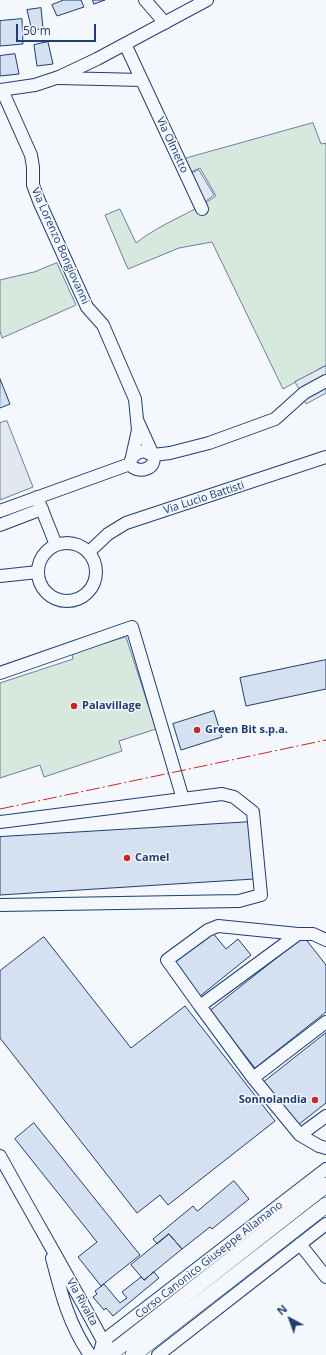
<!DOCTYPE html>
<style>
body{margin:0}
#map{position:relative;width:326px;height:1355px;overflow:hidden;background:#f4f7fb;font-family:"Open Sans",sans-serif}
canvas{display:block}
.north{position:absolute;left:270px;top:1299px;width:40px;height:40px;-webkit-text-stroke:3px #f4f7fb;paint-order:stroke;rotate:319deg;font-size:11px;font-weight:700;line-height:16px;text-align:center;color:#1d3f73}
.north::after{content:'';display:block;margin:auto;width:14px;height:18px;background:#1d3f73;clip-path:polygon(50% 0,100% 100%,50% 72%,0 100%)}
.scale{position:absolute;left:16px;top:24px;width:80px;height:18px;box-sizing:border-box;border:2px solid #1d3f73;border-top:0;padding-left:5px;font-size:12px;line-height:14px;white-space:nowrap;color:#1d3f73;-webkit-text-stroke:3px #f4f7fb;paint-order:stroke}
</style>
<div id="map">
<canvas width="326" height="1355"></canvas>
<div class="north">N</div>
<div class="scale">50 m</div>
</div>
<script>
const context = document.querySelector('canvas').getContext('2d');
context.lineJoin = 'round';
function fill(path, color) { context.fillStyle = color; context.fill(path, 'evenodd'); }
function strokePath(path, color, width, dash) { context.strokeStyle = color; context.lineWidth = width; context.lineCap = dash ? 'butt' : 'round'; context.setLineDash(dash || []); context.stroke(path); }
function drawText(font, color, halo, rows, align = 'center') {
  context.font = font + ' "Open Sans",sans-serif'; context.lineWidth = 3; context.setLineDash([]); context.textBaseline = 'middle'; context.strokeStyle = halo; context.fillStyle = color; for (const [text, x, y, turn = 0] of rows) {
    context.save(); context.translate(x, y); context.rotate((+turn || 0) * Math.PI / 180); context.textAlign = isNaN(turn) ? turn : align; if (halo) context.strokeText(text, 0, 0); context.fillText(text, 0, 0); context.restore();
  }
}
const green = new Path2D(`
 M313,123L321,144L326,143V365L283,389L212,242L179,248L128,269L105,215L120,209L136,243C161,223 191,214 216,196L200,168L189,173L184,159Z
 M57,263L76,305L2,338L0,331V280L34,272Z
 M126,637L156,729L119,741L122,751L44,777L40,765L0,778V683L73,659L72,654Z`);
fill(green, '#d7e8df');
strokePath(green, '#687fa3', 1);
const parking = new Path2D(`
 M199,170L214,195L202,204L188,175Z
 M326,366V375L299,389L295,382Z
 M326,385V393L306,404L302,397Z
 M7,421L33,487L0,500V423Z`);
fill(parking, '#e3e8f0');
strokePath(parking, '#687fa3', 1);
const building = new Path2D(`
 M64,0H81L84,7L57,16L52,5Z
 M93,0H105L94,4Z
 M41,8L43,28L32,31L27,10Z
 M22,19L23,44L0,46V21Z
 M48,42L53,64L37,66L34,45Z
 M15,54L19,74L0,76V56Z
 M0,379L10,404L0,408Z
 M326,660V689L246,706L240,678Z
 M214,711L222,737L181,750L173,724Z
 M251,822L254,879L0,895V837Z
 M212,932L226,949L238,939L251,955L199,997L172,964Z
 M44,937L131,1048L185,1006L275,1121L168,1205L160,1195L137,1213L0,1038V971Z
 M304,937L326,965V1012L255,1068L210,1011Z
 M326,1033V1103L298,1125L264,1082Z
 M34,1123L140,1255L101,1286L78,1257L97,1242L15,1139Z
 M234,1181L249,1199L212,1229L210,1227L182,1249L169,1234L157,1244L153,1239L193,1206L197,1211Z
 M169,1234L182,1249L144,1280L131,1265Z
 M154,1272L159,1278L113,1316L106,1308L104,1310L93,1297L97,1294L95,1291L104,1284L120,1303L127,1298L122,1292L141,1277L144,1280Z`);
fill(building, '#d5e0f0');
strokePath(building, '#1d3f73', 1);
const minor = new Path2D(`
 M145,0L165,23
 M125,44L202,209
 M59,78L142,80
 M0,90L35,85L59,77L97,59L207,0
 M2,90L31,155L33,167V185L39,201L87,307L103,325L135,399L138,430L132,457
 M138,422L153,455L170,453L209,443L275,419L304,393L326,381
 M143,451L153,455C158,469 137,475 130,464C131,456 136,453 143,451Z
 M37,497L56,545
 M0,511L130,464
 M0,525L42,509
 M38 572a29 29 0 1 1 58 0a29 29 0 1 1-58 0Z
 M89,552L108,534L126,523L326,457
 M0,576L38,572
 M0,673L132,627L183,799
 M0,822L222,794L234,797L253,812L261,895L239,901L0,905
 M326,940L313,934H298L200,1006L253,1078L326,1022
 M200,1006L167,960L208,930L218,926L298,934
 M253,1078L300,1135L326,1116
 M300,1135L319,1146L326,1148
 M0,1156C34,1218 70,1279 103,1341L108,1346
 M300,1244L326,1277
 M52,1258C61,1293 69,1325 90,1355
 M99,1355L103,1341L326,1169
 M158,1355L326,1224`);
const major = new Path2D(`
 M109,1355L326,1185
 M133,1355L326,1205`);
strokePath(minor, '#1d3f73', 14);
strokePath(major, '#1d3f73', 16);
strokePath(minor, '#f4f7fb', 12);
strokePath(major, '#f4f7fb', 15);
strokePath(new Path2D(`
 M0,809L326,740`), '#c62828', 1, [14, 3, 2, 3]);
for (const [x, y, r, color] of [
 [74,706,4,"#c62828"],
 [197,730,4,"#c62828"],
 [127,858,4,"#c62828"],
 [315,1100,4,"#c62828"]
]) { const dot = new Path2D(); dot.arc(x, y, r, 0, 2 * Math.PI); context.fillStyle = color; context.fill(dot); strokePath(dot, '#f4f7fb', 1.5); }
drawText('11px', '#1d3f73', '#f4f7fb', [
 ["Via Olmetto",172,145,65],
 ["Via Lorenzo Bongiovanni",60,246,66],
 ["Via Lucio Battisti",204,498,-18],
 ["Corso Canonico Giuseppe Allamano",209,1260,-38],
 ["Via Rivalta",82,1302,61]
]);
drawText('bold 11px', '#1d3f73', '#f4f7fb', [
 ["Palavillage",82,706],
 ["Green Bit s.p.a.",205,730],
 ["Camel",135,858],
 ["Sonnolandia",307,1100,"right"]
], 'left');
</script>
